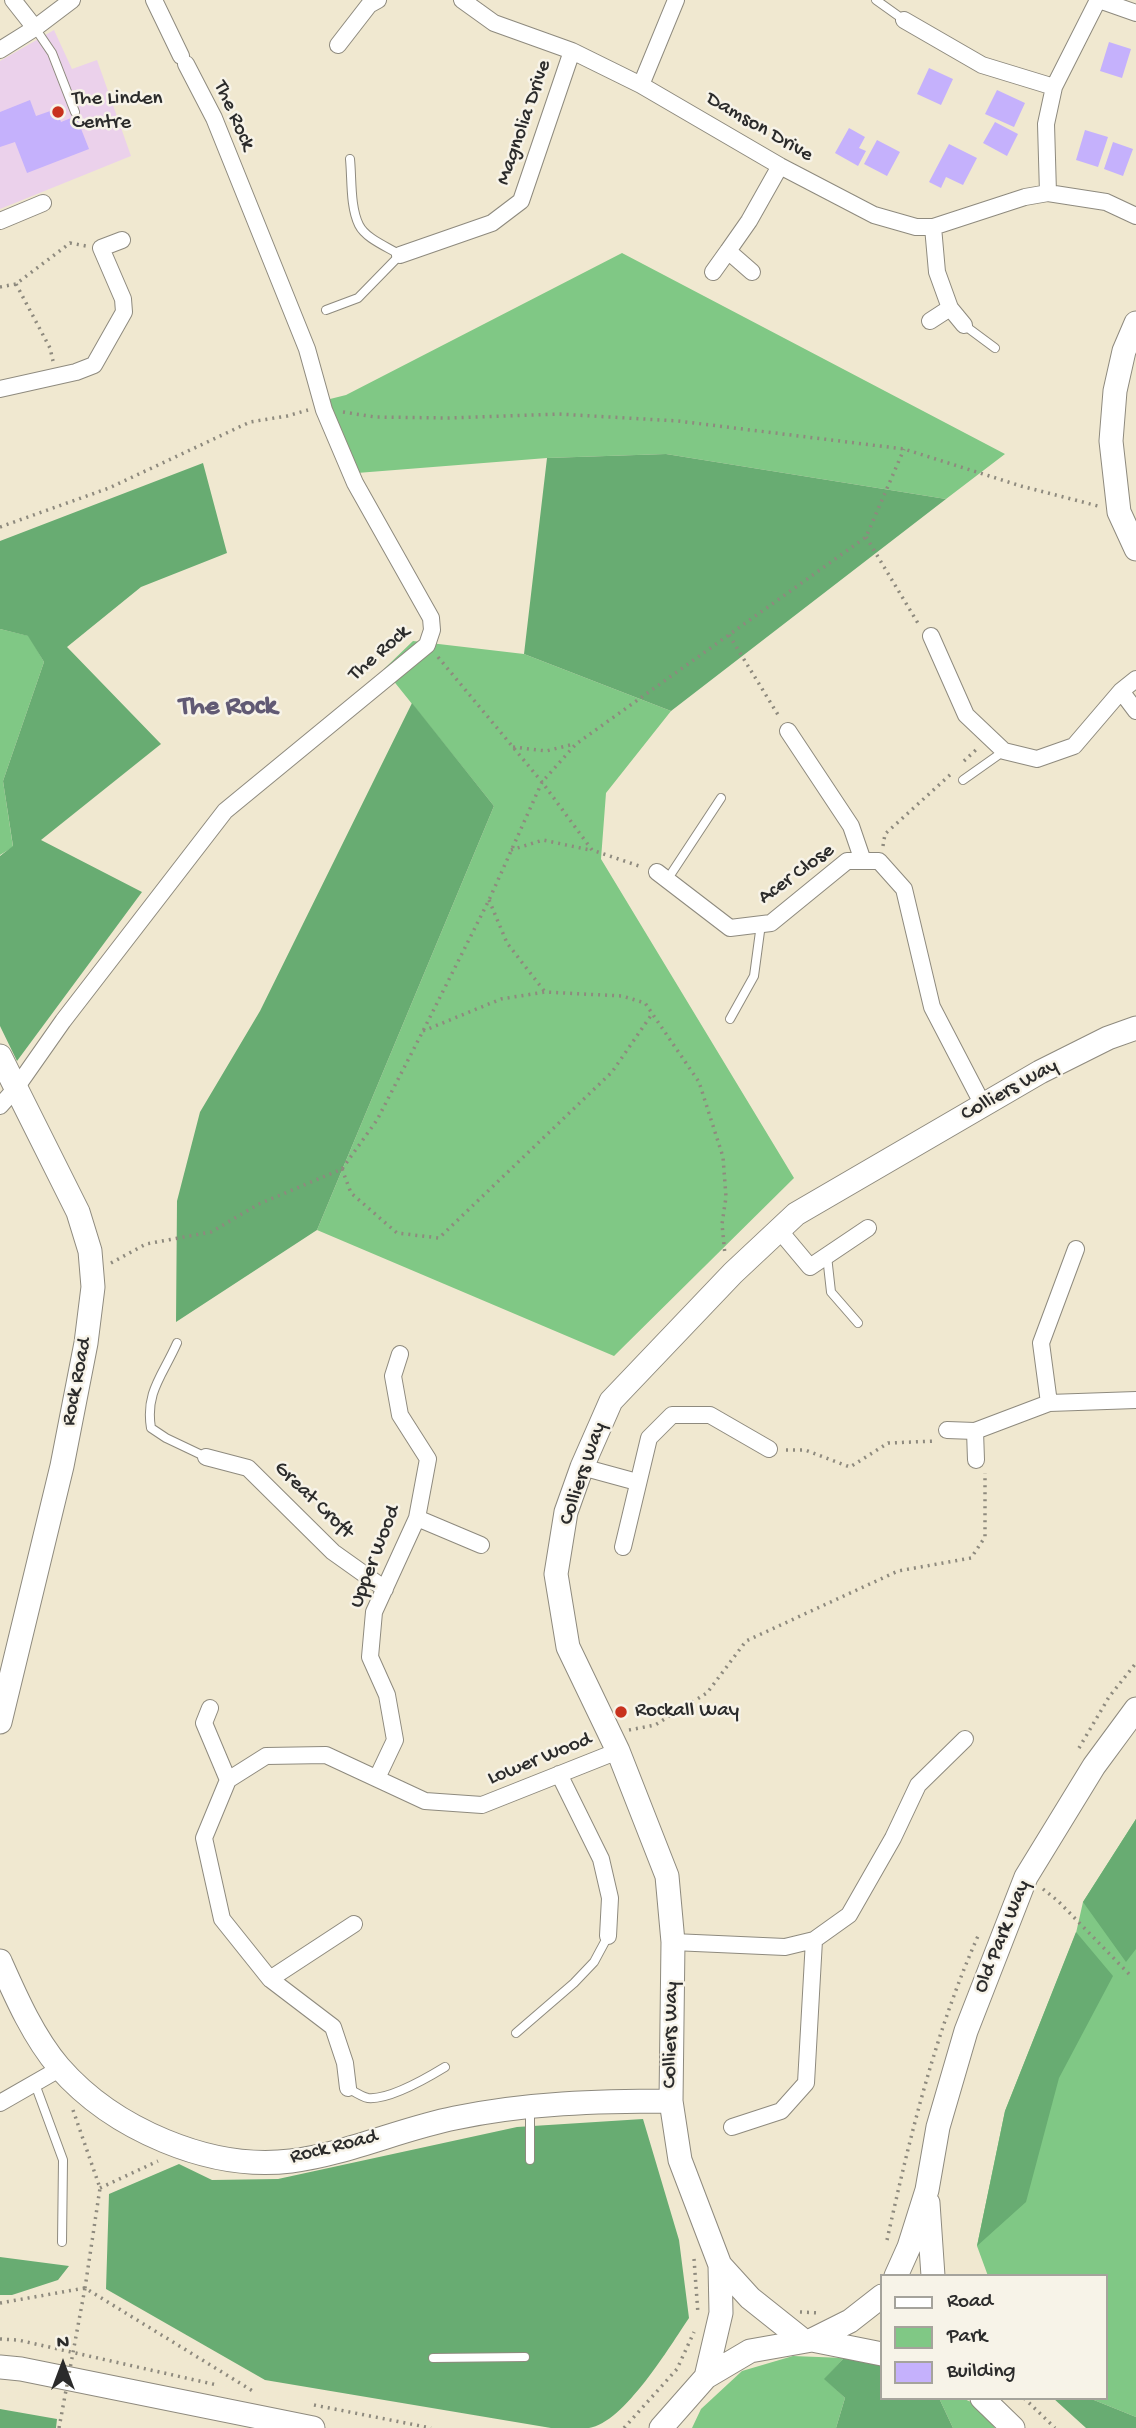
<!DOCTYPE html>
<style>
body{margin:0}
#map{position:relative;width:1136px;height:2428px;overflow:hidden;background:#f0e8d0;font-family:"Gochi Hand",sans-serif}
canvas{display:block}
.legend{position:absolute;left:880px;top:2274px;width:228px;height:126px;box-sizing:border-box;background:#f7f3e8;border:2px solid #a5a39c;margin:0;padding:9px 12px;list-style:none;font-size:21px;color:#2b2b2b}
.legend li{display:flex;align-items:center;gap:14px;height:35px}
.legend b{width:35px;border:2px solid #a5a39c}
.north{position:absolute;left:28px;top:2330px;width:70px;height:70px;-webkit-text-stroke:5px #f7f3e8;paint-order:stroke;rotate:0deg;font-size:19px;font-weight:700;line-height:28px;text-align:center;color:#2b2b2b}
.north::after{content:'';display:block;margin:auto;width:24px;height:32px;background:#2b2b2b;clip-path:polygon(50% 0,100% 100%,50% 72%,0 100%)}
</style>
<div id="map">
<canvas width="1136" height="2428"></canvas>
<ul class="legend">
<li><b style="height:9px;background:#fff"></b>Road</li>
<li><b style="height:19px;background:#80c885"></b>Park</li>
<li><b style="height:19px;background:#c5b1fc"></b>Building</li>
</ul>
<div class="north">N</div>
</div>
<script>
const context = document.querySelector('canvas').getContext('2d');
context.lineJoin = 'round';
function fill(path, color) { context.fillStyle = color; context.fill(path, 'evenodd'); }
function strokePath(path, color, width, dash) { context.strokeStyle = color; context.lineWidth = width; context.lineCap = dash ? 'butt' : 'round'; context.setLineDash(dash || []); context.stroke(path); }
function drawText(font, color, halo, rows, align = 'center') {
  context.font = font + ' "Gochi Hand",sans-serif'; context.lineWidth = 5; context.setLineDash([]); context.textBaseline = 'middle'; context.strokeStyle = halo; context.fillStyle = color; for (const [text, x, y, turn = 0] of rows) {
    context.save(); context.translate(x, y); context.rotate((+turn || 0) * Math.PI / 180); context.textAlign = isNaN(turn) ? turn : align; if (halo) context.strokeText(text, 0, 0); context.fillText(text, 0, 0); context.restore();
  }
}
fill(new Path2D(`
 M54,30L72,69L97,60L131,156L0,209V61Z`), '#ebd1eb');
fill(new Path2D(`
 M622,253L1005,454L946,499L666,454L547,458L357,473L326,400L346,395Z
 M0,629L29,636L44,662L3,781L13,847L0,855Z
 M413,641L524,654L671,711L606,793L601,859L794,1178L614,1356L317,1230L494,806L384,669Z
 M1136,1819V2417L1089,2398H1106V2276H988L977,2246L1005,2111L1076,1933L1083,1902Z
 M793,2356L844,2358L825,2379L845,2398L836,2428H692L701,2409L742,2371Z
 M939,2398C974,2398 974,2400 995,2428H953Z`), '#80c885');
fill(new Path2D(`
 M666,454L946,499L671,711L524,654L547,458Z
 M203,463L227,553L141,587L67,647L161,744L41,840L142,892L17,1061L0,1026V856L13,846L3,781L44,662L28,636L0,629V541Z
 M412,703L494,806L317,1230L176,1322L177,1201L200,1112L260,1011Z
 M1136,1819V1949L1126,1962L1083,1902Z
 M1076,1932L1113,1976L1059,2078L1026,2202L977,2246L1005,2111Z
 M643,2119L679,2240L689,2318C670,2346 624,2423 589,2428C577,2428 563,2428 551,2428L265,2380L106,2289L109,2194L179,2164L212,2180L278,2179L517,2127Z
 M0,2257L69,2266L58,2280L12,2295H0Z
 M844,2358L882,2364V2398H939L953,2428H836L845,2398L824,2379Z
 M1053,2398H1089L1136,2417V2428H1086Z
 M0,2409L57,2419L56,2428H0Z`), '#68ac72');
fill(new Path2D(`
 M1109,42L1131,49L1122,78L1100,71Z
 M929,68L953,79L941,105L917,94Z
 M997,90L1025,103L1014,127L985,114Z
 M30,100L36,116L56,109L61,122L76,116L89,149L27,173L15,142L0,147V112Z
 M995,122L1018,134L1007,156L983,143Z
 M849,128L865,137L859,148L866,151L858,166L835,153Z
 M1085,130L1108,137L1098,167L1076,160Z
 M877,140L900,152L887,176L864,164Z
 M1113,142L1133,149L1123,176L1104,169Z
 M949,144L977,158L963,185L946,177L941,188L929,182Z`), '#c5b1fc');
const lane = new Path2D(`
 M876,0L904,20
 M35,28L52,53L75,112
 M326,310L358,298L400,255C388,247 366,239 359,225C350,207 352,179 350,159
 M964,325L995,348
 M963,780L1004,751
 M667,880L721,798
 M730,1019L754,976L761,924
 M827,1256L831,1292L858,1323
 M177,1343C163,1375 145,1392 151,1428L166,1438L206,1457
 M516,2033L574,1983L594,1962L608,1936
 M35,2084L63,2160L62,2242
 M348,2088C353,2091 362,2097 368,2098C389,2100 427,2078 445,2067
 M530,2160V2109
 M433,2358L525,2357`);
const street = new Path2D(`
 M13,0L35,28
 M154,0L181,56
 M462,0L494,23L572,51L641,85L780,166L874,215L916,227H933L1025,197L1048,193L1106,202L1136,216
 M1099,0L1136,13
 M904,20L982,65L1054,87
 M338,45L369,5L378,0
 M0,50L35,28L72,0
 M641,85L676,0
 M1048,193L1046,124L1054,87L1098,0
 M0,221L43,203
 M933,227L937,272L950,308
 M728,251L749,221L780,166
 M400,255L492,223L521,201L572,51
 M713,272L728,251L752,272
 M930,321L950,308L964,325
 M0,389L76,372L94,365L124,312L123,299L101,248L122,240
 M931,636L966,715L1004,751L1037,759L1074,746L1121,691L1136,679
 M1121,691L1136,711
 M788,731L851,826L863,861
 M657,872L730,928L771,923L847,861H879L904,889L932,1007L983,1105
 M0,1106L16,1088L63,1021L225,811L427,645L432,630L431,618L355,483L324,410L307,349L214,118L186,64
 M779,1230L810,1267L868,1228
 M1049,1403L1041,1343L1076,1249
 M947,1430L975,1431L1049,1403L1136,1400
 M975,1431L976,1460
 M206,1457L248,1468L333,1552L385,1589
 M582,1467L637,1482
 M417,1518L481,1545
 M623,1547L649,1438L672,1415H710L769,1449
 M210,1708L204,1723L228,1780
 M559,1774L601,1859L610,1898L608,1936
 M377,1778L395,1740L387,1695L370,1657L374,1612L417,1518L428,1459L400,1415L393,1376L400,1354
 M673,1942L785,1947L814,1940L849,1915L893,1838L918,1785L965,1739
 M270,1979L354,1924
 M348,2088L345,2063L333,2027L270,1979L222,1919L204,1838L228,1780L266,1756L326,1755L425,1801L482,1805L618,1751
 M0,2103L61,2068
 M732,2127L781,2111L806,2083L814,1940`);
const secondary = new Path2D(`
 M1136,323L1124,351L1115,391L1111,441L1119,512L1136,549
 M0,1056L78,1212L90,1251L93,1287L86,1343L62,1466L0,1722
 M0,1961C16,1997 33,2036 59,2067C113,2129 210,2171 291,2161C347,2154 400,2129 455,2118C527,2103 598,2101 671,2101
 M928,2203L933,2276
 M896,2276L909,2247L927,2190L938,2127L966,2031L1026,1877L1094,1766L1136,1709
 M812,2340L850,2321L882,2296
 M804,2341L750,2298L720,2265L680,2160L671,2101L673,1942L667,1876L618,1751L568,1647L556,1574L566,1512L582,1467L611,1401L733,1273L796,1214L1040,1072L1108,1038L1136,1028
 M0,2367L21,2369L313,2428
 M706,2377L721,2313L720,2265
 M982,2398L1013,2428
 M661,2428L706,2377L750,2351L812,2340L882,2354`);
strokePath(lane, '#8e8a7e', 10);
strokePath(street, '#8e8a7e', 18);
strokePath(secondary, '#8e8a7e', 25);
strokePath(new Path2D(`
 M16,284L50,348L53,361
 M0,287L16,284L70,243L86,246
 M343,412L375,417L449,418L558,414L678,421L904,449L1021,486L1098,506
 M0,527L109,488L250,422L287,416L308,410
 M866,537L919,625
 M729,635L780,718
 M438,657L542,782L592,850L642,867
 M513,747L546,751L574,744
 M964,761L979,747
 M883,846L885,834L951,774
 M511,850L543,840L590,850
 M489,900L507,943L545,992
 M423,1031L501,999L545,992L622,996L645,1003L699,1082L723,1157L726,1197L722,1224L725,1255
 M342,1169L351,1193L397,1233L439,1238L612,1072L652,1014
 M111,1263L146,1244L211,1232L259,1204L342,1169L377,1120L423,1031L489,900L542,782L576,744L866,537L904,449
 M786,1450H805L850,1467L888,1443L936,1441
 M629,1730L655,1725L707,1693L746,1641L898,1571L971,1558L985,1537V1473
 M1079,1748L1109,1697L1136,1663
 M1043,1889L1058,1901L1131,1976
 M73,2110L100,2188L85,2288
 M100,2188L158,2161
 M887,2240C910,2136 935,2033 978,1936
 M694,2259L698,2314
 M0,2303L85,2288L256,2393
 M800,2312L821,2313
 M0,2339L18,2340L217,2385
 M1024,2398L1055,2428
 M314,2405L431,2428
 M624,2428L677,2369L694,2332`), '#8e8a7e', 3.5, [2, 5]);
strokePath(lane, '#fff', 8);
strokePath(street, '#fff', 16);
strokePath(secondary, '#fff', 23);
strokePath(new Path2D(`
 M59,2428L85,2288`), '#8e8a7e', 3.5, [2, 5]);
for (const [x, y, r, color] of [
 [58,112,7,"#c8321e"],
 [621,1712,7,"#c8321e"]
]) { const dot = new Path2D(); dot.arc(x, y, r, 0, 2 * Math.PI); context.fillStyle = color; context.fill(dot); strokePath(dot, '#f7f3e8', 2.5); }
drawText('21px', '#2b2b2b', '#f7f3e8', [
 ["The Linden",72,100],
 ["Centre",72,124],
 ["Rockall Way",635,1712]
], 'left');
drawText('21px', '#2b2b2b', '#f7f3e8', [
 ["The Rock",233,116,66],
 ["Magnolia Drive",525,123,-71],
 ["Damson Drive",759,128,30],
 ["The Rock",380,654,-41],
 ["Acer Close",797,875,-36],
 ["Colliers Way",1010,1091,-29],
 ["Rock Road",78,1382,-79],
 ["Colliers Way",584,1474,-71],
 ["Great Croft",313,1501,44],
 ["Upper Wood",376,1557,-69],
 ["Lower Wood",540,1760,-22],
 ["Old Park Way",1003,1937,-68],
 ["Colliers Way",672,2035,-89],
 ["Rock Road",334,2148,-14]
]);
drawText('bold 28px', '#615a74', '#f7f3e8', [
 ["The Rock",228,709]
]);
</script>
